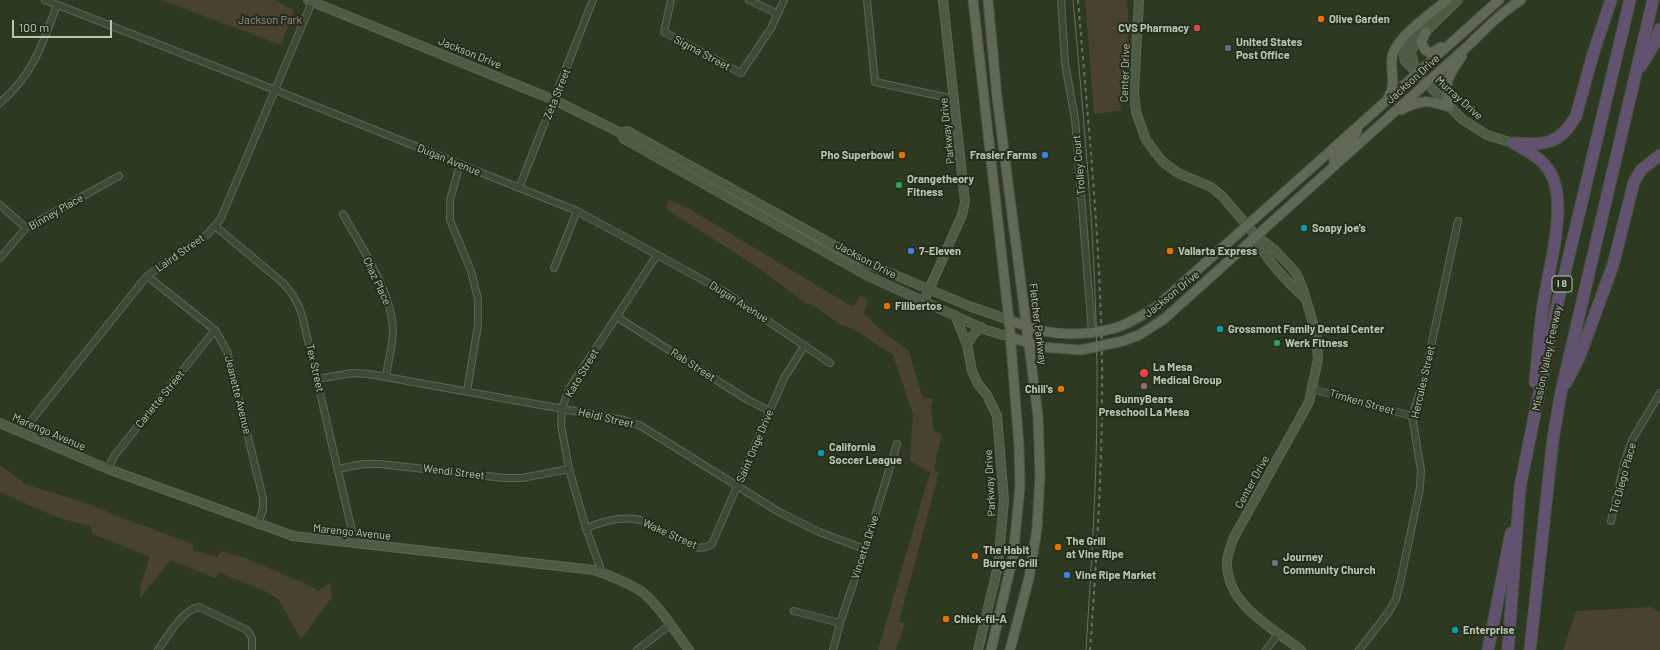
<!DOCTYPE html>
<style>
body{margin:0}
#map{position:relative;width:1660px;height:650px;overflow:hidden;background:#2e3922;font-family:Barlow,sans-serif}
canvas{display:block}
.scale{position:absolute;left:12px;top:20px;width:100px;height:18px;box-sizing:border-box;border:2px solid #bac5b0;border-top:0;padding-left:5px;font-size:12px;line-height:14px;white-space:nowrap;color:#bac5b0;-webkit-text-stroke:3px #242e1b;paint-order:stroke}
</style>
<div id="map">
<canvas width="1660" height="650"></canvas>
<div class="scale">100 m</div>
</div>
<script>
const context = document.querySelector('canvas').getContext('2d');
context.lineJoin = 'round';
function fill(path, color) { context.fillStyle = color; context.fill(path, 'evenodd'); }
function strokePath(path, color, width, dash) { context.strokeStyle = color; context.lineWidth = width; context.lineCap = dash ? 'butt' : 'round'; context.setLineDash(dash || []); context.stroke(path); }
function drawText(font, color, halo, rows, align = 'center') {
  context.font = font + ' Barlow,sans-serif'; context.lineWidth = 4; context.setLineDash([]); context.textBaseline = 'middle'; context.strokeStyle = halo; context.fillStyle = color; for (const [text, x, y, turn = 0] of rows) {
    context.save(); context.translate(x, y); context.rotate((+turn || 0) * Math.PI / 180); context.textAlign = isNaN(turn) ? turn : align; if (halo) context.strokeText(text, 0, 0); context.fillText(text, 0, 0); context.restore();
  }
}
fill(new Path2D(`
 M161,0H275L294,10L281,45Z
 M1085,0H1127L1129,28L1120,111L1094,114Z
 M669,200L688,208L853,307L860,296L868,299L864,314L886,334L909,351L922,396L933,400L931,410L934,431L942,434L934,469L939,473L899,622L905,623L896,650H878L930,472L910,461L913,414L893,355L854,329L841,325L817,308L801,300L757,267L666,209Z
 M0,465L27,485L86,503L122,518L193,544V550L217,557L222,551L245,558L311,586L318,591L330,583L332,597L301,639L278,599L265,591L220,573L215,578L171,560L140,598L141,583L150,557L93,534L90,526L56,517L0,492Z
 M1652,607L1660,613V650H1563L1576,611Z`), '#48422f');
const street = new Path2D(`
 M45,0L265,86L577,211L725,292L830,363
 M671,0L664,32L741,73L771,28L784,0
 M749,0L778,14
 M867,0L875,82L954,99
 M1061,0L1065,63L1075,119L1092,332
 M0,103C34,73 42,45 57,5
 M460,164L450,200V220L471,271L478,299V325L467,391
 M519,188L593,0
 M0,205L26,228
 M343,214C362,249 392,291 393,330C393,346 388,361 386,376
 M215,226L282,282C292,292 298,302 302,315L355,544
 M0,258L26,228L119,176
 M554,268L577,211
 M147,276L215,330L227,351L263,498V509L258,525
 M617,317L748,400L770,411
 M317,379L352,373L369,374L624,420L641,426L779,512L819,532L865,549
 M1312,389L1412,416
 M22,432L147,276L208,234L221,218L312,2
 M108,469L114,456L215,330
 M338,469L363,464H380L504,478H522L569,469
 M1611,521L1625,460L1632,440L1660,393
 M586,528C604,521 621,516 640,520L698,548L706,547L712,544L784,378L805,345
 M602,573L586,528L569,469L561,425L562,408L569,389L657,255
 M794,611L840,623
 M158,650C168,636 182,610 199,607L247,630L252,638V650
 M637,650L670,625
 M833,650L840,623L865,549L897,444
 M1266,650L1279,633
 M1359,650L1388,613L1396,599L1400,583L1420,488L1421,470L1412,416L1424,379L1458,221`);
const secondary = new Path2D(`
 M308,0L554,100L621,133L624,139L866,275L986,330L1010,337
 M1139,0L1134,92L1136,112L1146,140L1162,161L1178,173L1211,187L1222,196L1256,236L1275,250L1296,273L1302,286L1316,333L1318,359L1309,402L1233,539C1231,546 1228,553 1227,560C1225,604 1271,627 1301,650
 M1432,16C1422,27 1399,46 1405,61L1462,119L1487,135L1513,143
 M1416,71L1411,53L1415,42L1458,0
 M621,133L627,131L864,262L969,306L1009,320
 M1256,236C1262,256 1289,284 1305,298
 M924,301L962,215L965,202L943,0
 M955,315L967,345L972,371L978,384L987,395L997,416L1004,500L998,566L978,650
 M967,345L973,335L981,327
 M0,423L108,469L293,536L594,570C611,576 627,582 642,592C660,606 675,632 689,650`);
const primary = new Path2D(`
 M973,0L1009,320L1019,446L1020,486L1013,557L991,650
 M988,0L997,97L1038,416L1040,474L1037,529L1029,578L1010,650
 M1426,32L1421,42L1425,50L1431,53L1441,47
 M1388,98C1397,81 1390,74 1392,58C1394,38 1432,13 1447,0
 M1401,110C1422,99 1428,100 1449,107C1444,81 1447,78 1462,56
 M1336,164L1334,161L1335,157L1351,141L1357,131
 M1009,320C1020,324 1032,329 1044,331C1067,336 1099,334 1121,326C1133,321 1145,314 1156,307L1499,0
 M1010,337L1041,347L1081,350L1123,341L1139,335L1164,319L1471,43C1487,27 1502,12 1521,0`);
const highway = new Path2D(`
 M1641,66L1655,43L1660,29
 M1513,143C1526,150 1542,158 1550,172C1569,203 1548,271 1543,306C1539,331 1538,357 1535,382
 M1516,143C1545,146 1561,143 1576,116L1593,54L1611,0
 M1566,383L1579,358L1613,265L1634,182L1641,170L1660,155
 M1488,650L1511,533
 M1508,650L1520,487L1556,310L1630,0
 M1530,650L1553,439L1561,392L1653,0`);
strokePath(street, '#5d6753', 8);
strokePath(secondary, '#5d6753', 10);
strokePath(primary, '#4b5542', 11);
strokePath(highway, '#4a5440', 13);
strokePath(street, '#3f4935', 6);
strokePath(secondary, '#4f5c44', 8);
strokePath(primary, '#5f6953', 9);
strokePath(highway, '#61536f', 11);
strokePath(new Path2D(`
 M1073,0C1084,123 1096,246 1097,369C1098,463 1092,556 1086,650`), '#667259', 1);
strokePath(new Path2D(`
 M1078,0C1088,120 1100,239 1102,359C1103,456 1097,553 1090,650`), '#667259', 2, [4, 4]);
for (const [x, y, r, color] of [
 [1321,19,4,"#e8710a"],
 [1197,28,4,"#e0444e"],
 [1228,48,4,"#5c6f8a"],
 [902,155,4,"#e8710a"],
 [1045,155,4,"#3f7fe0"],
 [899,185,4,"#2e9e5b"],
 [1304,228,4,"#0f9aa8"],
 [911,251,4,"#3f7fe0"],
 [1170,251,4,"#e8710a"],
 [887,306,4,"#e8710a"],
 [1220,329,4,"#0f9aa8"],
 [1277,343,4,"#2e9e5b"],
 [1144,373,5,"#e0444e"],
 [1144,386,4,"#8d6e63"],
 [1061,389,4,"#e8710a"],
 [821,453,4,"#0f9aa8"],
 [1058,547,4,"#e8710a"],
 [975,556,4,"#e8710a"],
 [1275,563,4,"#6b7280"],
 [1067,575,4,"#3f7fe0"],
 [946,619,4,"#e8710a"],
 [1455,630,4,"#0f9aa8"]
]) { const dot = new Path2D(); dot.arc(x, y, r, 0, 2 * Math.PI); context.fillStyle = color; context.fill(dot); strokePath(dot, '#242e1b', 1.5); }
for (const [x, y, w] of [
 [1562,284,20]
]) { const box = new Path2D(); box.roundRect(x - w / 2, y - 8, w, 16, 3); context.fillStyle = '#242e1b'; context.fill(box); strokePath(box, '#bac5b0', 1); }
drawText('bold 10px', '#bac5b0', null, [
 ["I 8",1562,284]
]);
drawText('bold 11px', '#bac5b0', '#242e1b', [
 ["Olive Garden",1329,19],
 ["CVS Pharmacy",1189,28,"right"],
 ["United States",1236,42],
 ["Post Office",1236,55],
 ["Pho Superbowl",894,155,"right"],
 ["Frasier Farms",1037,155,"right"],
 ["Orangetheory",907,179],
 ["Fitness",907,192],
 ["Soapy joe's",1312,228],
 ["7-Eleven",919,251],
 ["Vallarta Express",1178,251],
 ["Filibertos",895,306],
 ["Grossmont Family Dental Center",1228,329],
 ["Werk Fitness",1285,343],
 ["La Mesa",1153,367],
 ["Medical Group",1153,380],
 ["Chili's",1053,389,"right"],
 ["BunnyBears",1144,399,"center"],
 ["Preschool La Mesa",1144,412,"center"],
 ["California",829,447],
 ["Soccer League",829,460],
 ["The Grill",1066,541],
 ["at Vine Ripe",1066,554],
 ["The Habit",983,550],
 ["Burger Grill",983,563],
 ["Journey",1283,557],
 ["Community Church",1283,570],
 ["Vine Ripe Market",1075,575],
 ["Chick-fil-A",954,619],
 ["Enterprise",1463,630]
], 'left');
drawText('11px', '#aa8b86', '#242e1b', [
 ["Jackson Park",270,20]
]);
drawText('11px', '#bac5b0', '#242e1b', [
 ["Jackson Drive",470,53,22],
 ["Sigma Street",702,53,28],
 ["Center Drive",1125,73,-88],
 ["Jackson Drive",1413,79,-42],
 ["Zeta Street",557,94,-68],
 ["Murray Drive",1459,98,42],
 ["Parkway Drive",947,131,-96],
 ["Dugan Avenue",449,160,22],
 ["Trolley Court",1079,165,-95],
 ["Binney Place",56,212,-30],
 ["Laird Street",180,253,-35],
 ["Jackson Drive",866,260,28],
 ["Chaz Place",377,281,65],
 ["Jackson Drive",1172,294,-39],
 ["Dugan Avenue",739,302,32],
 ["Fletcher Parkway",1038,324,83],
 ["Mission Valley Freeway",1547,358,-78],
 ["Rab Street",693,365,33],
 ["Tex Street",315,368,77],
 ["Kato Street",582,373,-59],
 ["Hercules Street",1423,382,-77],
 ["Jeanette Avenue",238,395,76],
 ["Carlette Street",160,399,-51],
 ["Timken Street",1362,402,16],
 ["Heidi Street",606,418,13],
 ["Marengo Avenue",49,432,23],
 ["Saint Onge Drive",755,446,-67],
 ["Wendi Street",454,472,7],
 ["Tio Diego Place",1623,478,-75],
 ["Center Drive",1252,482,-61],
 ["Parkway Drive",990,483,-93],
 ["Marengo Avenue",352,532,6],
 ["Wake Street",670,534,24],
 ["Vincetta Drive",865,547,-72]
]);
</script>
